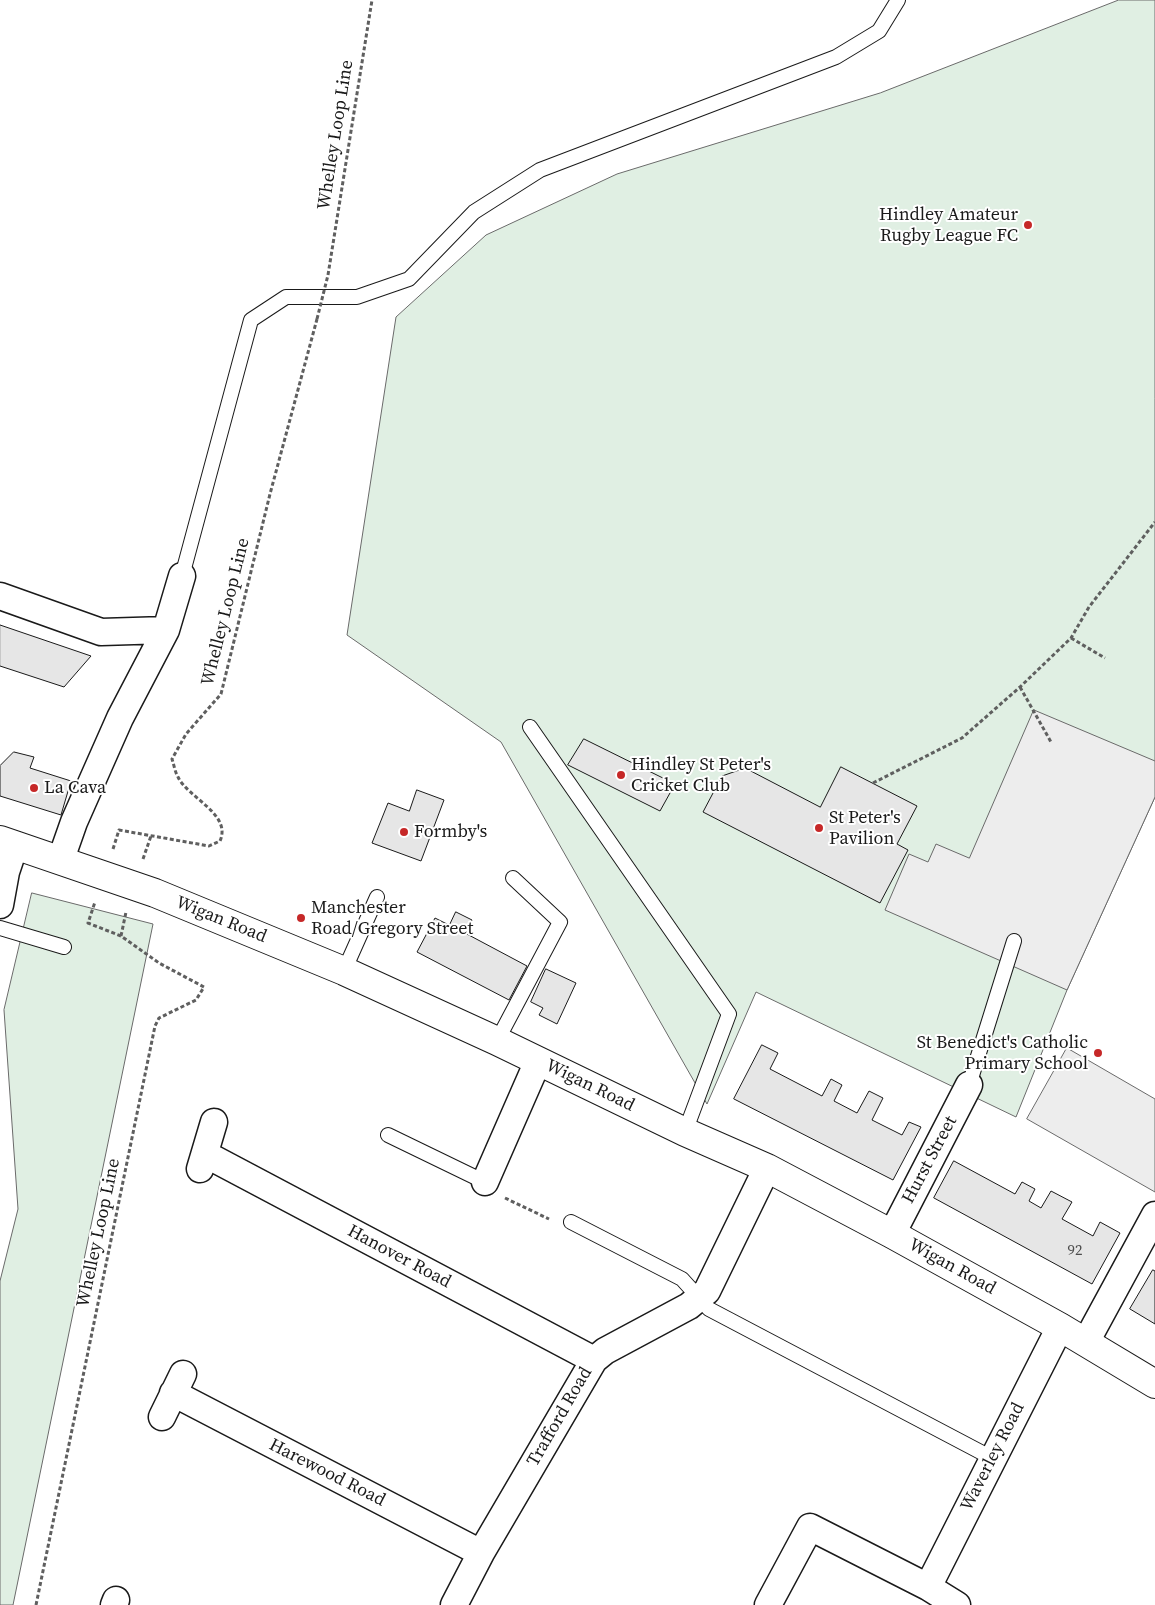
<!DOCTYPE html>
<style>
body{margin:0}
canvas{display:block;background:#fff}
</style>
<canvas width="1155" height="1605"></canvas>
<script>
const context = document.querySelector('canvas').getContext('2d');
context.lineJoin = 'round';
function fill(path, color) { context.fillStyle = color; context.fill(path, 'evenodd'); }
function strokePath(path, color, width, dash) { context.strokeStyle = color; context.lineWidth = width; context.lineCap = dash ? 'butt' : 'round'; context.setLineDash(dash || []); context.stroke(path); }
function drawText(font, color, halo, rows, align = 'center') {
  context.font = font + ' "Source Serif 4",serif'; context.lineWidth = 4; context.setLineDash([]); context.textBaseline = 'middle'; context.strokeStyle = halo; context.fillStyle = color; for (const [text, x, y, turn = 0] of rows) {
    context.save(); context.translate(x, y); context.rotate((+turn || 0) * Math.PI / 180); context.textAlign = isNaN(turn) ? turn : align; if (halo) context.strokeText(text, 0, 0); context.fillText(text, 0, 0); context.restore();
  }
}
const green = new Path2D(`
 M1119,0H1155V797L1067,990L1016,1117L756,992L707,1104L501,742L347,635L396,317L486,235L617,174L880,93Z
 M32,893L153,924L13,1605H0V1281L18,1209L4,1010Z`);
fill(green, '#e0efe3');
strokePath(green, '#6a6a6a', 1);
const parking = new Path2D(`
 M1034,710L1155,761V797L1067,990L885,910L909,854L928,862L936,844L969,858Z
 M1067,1048L1155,1099V1192L1027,1119Z`);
fill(parking, '#ededed');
strokePath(parking, '#6a6a6a', 1);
const building = new Path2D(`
 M0,625L91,656L64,687L0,666Z
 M584,739L675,784L660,811L568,765Z
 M14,752L34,757L30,768L71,781L61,815L0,796V766Z
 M841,767L917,806L897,844L908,850L880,903L703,812L722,776L745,768L820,807Z
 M417,790L444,800L421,861L372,843L388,803L409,811Z
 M456,912L472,920L465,933L527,966L509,1000L417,952L435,918L449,925Z
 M546,969L576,983L557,1024L539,1015L543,1008L531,1002Z
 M762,1045L778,1053L770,1069L822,1096L831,1079L842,1085L834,1101L857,1113L869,1091L883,1098L872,1120L902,1135L909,1122L921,1127L893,1180L734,1099Z
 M954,1161L1015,1194L1022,1182L1035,1189L1029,1201L1041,1208L1051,1191L1072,1202L1062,1219L1093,1236L1100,1222L1120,1233L1092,1284L934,1198Z
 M1153,1270L1155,1271V1324L1130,1309Z`);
fill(building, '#e6e6e6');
strokePath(building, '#1a1a1a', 1);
const lane = new Path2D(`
 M182,576L251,320L286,297H357L409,279L474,212L540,170L836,57L879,31L898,0
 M530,727L729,1014L685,1132
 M0,928L64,947
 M344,971L377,897
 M497,1041L560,922L513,878
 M969,1085L1014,941
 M388,1135L485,1182
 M571,1222L682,1279L709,1309L992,1458`);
const street = new Path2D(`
 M0,596L101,632L166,630
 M61,859L74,822L120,718L166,630L182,576
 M0,905L6,872L15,845
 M205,1154L594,1360
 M200,1169L214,1122
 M485,1182L538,1061
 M892,1234L969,1085
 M1086,1342L1155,1215
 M173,1393L481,1553
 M162,1417L183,1374
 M928,1587L1060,1327
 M114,1605L116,1600
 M454,1605L481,1553L594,1360L605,1351L689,1306L707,1291L767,1168
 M768,1605L810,1527L928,1587L957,1605`);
const highway = new Path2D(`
 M0,840L155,893L344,971L497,1041L685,1132L767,1168L892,1234L1060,1327L1155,1384`);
strokePath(lane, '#1a1a1a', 16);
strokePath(street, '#1a1a1a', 29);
strokePath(highway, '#1a1a1a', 30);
strokePath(new Path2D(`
 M328,275L372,0
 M1071,638L1105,658
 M1020,687L1051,742
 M873,783L962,738L1020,687L1071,638L1089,607L1155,522
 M113,849L119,830L209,846L220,841C232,814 188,798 178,777C175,772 174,765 172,759L186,734L221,694L270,494L317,319
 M143,859L151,836
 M121,936L126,912
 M505,1198L549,1219
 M36,1605L155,1026L159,1018L196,1000L204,987L159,963L121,936L88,923L95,902`), '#5f5f5f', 3, [4, 2.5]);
strokePath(lane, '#fff', 14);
strokePath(street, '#fff', 26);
strokePath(highway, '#fff', 28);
strokePath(new Path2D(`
 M317,319L328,275`), '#5f5f5f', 3, [4, 2.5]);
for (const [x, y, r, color] of [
 [1028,225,5,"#c62828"],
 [621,775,5,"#c62828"],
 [34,788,5,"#c62828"],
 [819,828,5,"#c62828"],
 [404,832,5,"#c62828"],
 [301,918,5,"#c62828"],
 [1098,1053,5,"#c62828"]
]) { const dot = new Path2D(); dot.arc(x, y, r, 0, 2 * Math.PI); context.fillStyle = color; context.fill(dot); strokePath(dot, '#fff', 2); }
drawText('15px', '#4d4d4d', null, [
 ["92",1075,1251]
]);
drawText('18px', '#1a1a1a', '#fff', [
 ["Whelley Loop Line",336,135,-81],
 ["Whelley Loop Line",226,612,-76],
 ["Wigan Road",221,920,22],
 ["Wigan Road",590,1086,26],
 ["Hurst Street",930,1160,-62],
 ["Whelley Loop Line",99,1233,-78],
 ["Hanover Road",399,1257,28],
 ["Wigan Road",952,1267,29],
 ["Trafford Road",560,1417,-60],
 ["Waverley Road",993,1457,-63],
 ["Harewood Road",327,1473,27]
]);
drawText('18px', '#1a1a1a', '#fff', [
 ["Hindley Amateur",1018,215,"right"],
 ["Rugby League FC",1018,236,"right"],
 ["Hindley St Peter's",631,765],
 ["Cricket Club",631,786],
 ["La Cava",44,788],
 ["St Peter's",829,818],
 ["Pavilion",829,839],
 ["Formby's",414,832],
 ["Manchester",311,908],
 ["Road/Gregory Street",311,929],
 ["St Benedict's Catholic",1088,1043,"right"],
 ["Primary School",1088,1064,"right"]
], 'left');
</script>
